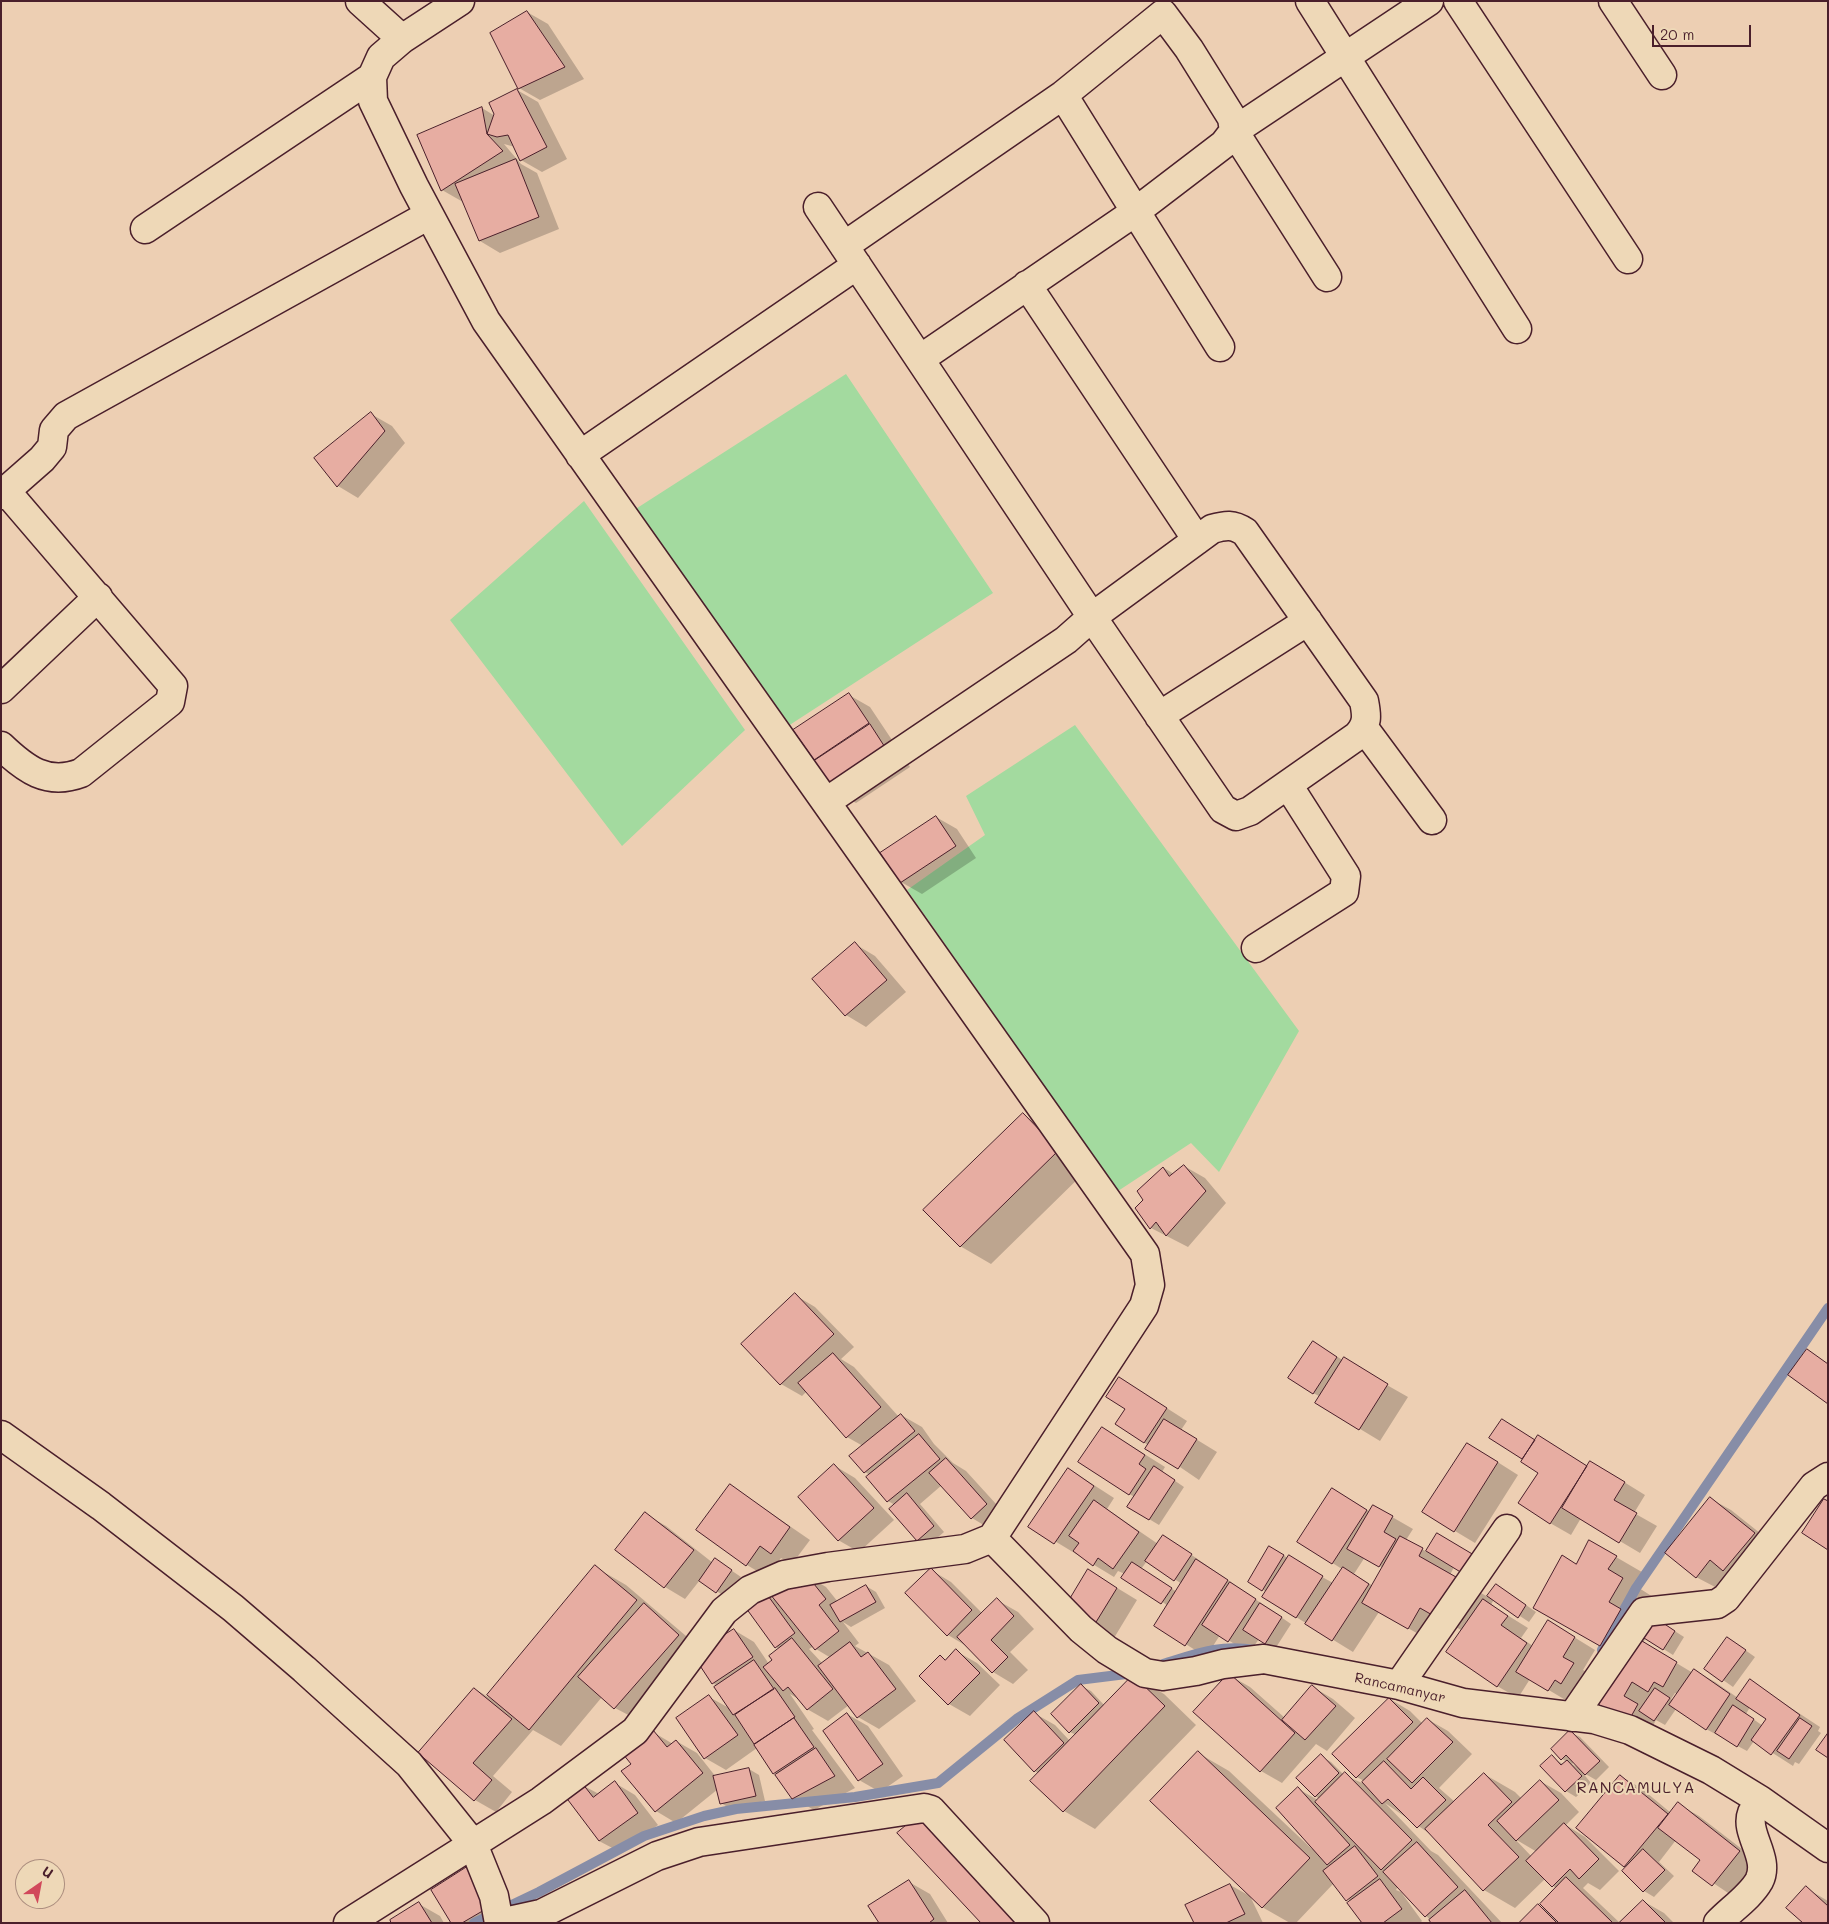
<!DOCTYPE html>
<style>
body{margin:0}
#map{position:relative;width:1829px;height:1924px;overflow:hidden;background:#edcfb3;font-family:Mali,sans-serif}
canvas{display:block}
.frame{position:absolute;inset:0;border:2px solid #4a1f2b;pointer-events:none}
.north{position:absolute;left:15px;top:1859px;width:50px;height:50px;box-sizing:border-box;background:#eed8b7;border:1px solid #ac8e7f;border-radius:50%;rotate:33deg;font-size:14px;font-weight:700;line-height:20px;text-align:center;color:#4a1f2b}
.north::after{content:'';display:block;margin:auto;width:18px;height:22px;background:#d1495b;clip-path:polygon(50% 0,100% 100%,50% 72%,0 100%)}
.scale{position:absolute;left:1652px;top:25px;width:99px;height:22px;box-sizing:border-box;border:2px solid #4a1f2b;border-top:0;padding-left:6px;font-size:15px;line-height:18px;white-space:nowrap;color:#4a1f2b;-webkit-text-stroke:4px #eed8b7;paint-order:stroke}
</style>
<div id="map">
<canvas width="1829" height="1924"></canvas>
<div class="frame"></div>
<div class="north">U</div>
<div class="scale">20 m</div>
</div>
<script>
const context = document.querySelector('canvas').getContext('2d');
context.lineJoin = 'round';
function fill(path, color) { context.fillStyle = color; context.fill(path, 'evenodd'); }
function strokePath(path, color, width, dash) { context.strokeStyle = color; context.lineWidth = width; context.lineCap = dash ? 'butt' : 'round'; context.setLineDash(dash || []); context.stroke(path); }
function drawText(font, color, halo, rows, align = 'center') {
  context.font = font + ' Mali,sans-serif'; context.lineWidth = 4; context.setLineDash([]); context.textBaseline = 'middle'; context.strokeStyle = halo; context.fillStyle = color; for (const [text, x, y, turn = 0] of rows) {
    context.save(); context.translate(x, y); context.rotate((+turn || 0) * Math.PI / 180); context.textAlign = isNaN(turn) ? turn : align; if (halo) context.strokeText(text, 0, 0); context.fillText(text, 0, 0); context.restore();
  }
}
fill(new Path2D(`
 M846,374L993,593L785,728L634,510Z
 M584,501L745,730L622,846L450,620Z
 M1075,725L1299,1031L1219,1172L1191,1143L1118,1191L907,890L985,835L966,796Z`), '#a3da9f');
fill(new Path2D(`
 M527,12L548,24L584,79L540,100L519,88Z
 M517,90L538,102L567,159L542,172L521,160L515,147L504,144L521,164L537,173L559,229L500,253L480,241L463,202L442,190L482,108L495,116Z
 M371,414L392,426L405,443L358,498L338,486Z
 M849,695L870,707L910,767L856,803L835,791L814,759Z
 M936,817L957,829L976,858L922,894L901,882Z
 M855,944L875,956L906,992L866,1027L846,1015Z
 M1023,1115L1054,1133L1089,1168L991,1264L960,1246Z
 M1184,1166L1205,1178L1226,1203L1188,1247L1151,1228L1137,1208L1145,1200L1164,1168L1174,1174Z
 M795,1295L815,1307L854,1347L841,1359L854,1367L899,1417L901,1415L922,1427L934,1444L953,1463L966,1471L1007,1516L992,1530L972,1518L942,1485L920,1504L944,1532L928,1546L918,1540L895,1505L888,1501L868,1477L870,1475L865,1472L863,1446L847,1437L807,1391L802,1396L781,1384Z
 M1334,1355L1408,1397L1380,1441L1317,1403L1321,1397L1313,1393Z
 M1140,1391L1187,1421L1181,1430L1217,1452L1199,1480L1117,1424Z
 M1103,1428L1165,1467L1162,1472L1184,1487L1159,1525L1149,1519L1135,1497L1129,1494Z
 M1491,1437L1536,1441L1539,1437L1588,1467L1611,1474L1645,1495L1634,1513L1657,1526L1640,1553L1581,1518L1571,1535L1550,1523L1540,1472Z
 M1488,1456L1518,1475L1475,1543L1455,1531Z
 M835,1466L855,1478L894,1520L859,1552L838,1540Z
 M1069,1469L1114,1498L1107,1509L1158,1544L1173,1542L1291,1624L1275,1649L1259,1639L1249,1653L1220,1635L1206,1657L1156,1625L1168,1606L1125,1574L1118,1571L1114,1577L1030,1526ZM1147,1561L1182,1584L1177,1592L1141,1569Z
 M730,1485L810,1540L792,1564L781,1558L767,1577L747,1565Z
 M1711,1499L1731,1510L1775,1545L1717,1588L1696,1577Z
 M1353,1501L1370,1512L1373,1506L1413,1529L1406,1540L1427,1552L1438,1534L1454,1567L1450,1575L1488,1597L1506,1591L1536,1612L1529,1622L1494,1599L1491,1605L1528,1628L1521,1638L1533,1646L1569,1634L1595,1650L1583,1670L1594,1676L1569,1702L1530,1679L1518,1698L1497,1686L1463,1631L1452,1625L1440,1646L1379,1612L1353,1652L1296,1617L1267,1592L1249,1582L1270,1548L1333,1583L1342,1569L1299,1542ZM1365,1557L1383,1568L1373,1586L1354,1574Z
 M645,1514L666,1526L713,1563L716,1560L741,1577L727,1598L700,1580L685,1599L665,1587Z
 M1616,1557L1647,1575L1639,1588L1653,1597L1639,1621H1659L1684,1637L1673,1655L1646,1638L1643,1643L1693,1673L1694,1670L1715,1682L1738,1698L1750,1681L1820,1727L1818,1731L1821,1733L1799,1764L1795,1762L1793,1766L1754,1741L1747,1751L1706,1729L1676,1709L1665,1725L1656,1720L1649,1733L1594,1701L1620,1657L1534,1607L1576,1565ZM1675,1693L1678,1694L1674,1701L1671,1699ZM1750,1707L1768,1719L1763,1726L1746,1714Z
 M595,1567L626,1585L699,1647L636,1719L615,1708L602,1697L561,1746L533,1730L493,1776L512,1792L496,1812L475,1800L420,1753L475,1689L493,1700Z
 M931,1570L951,1582L983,1614L997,1600L1018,1612L1034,1629L1010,1652L1028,1670L1013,1684L993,1672L968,1647L948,1635Z
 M806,1575L826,1587L838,1602L866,1586L876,1592L885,1608L851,1627L843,1622L859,1643L855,1646L889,1665L916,1701L879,1729L858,1717L849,1705L828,1721L807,1709L800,1700L790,1694L814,1729L812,1730L855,1788L814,1810L793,1798L757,1748L726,1770L705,1758L709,1697L731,1709L717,1686L713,1683L734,1630L754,1642L769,1664L780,1649L776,1647L766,1595L777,1601ZM814,1646L816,1649L831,1658L823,1664L809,1649Z
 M1109,1583L1137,1600L1114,1638L1094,1626Z
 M1728,1638L1755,1657L1733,1687L1706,1668Z
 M956,1651L977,1663L1000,1685L970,1716L949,1704L920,1676L940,1657L946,1660Z
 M1229,1675L1250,1687L1285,1718L1313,1687L1333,1699L1355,1718L1327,1751L1316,1744L1282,1783L1261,1771Z
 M1133,1676L1164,1694L1196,1725L1095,1829L1064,1811L1039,1774L1035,1771L1034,1713L1055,1725L1070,1741L1076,1735L1070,1732L1081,1686L1091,1691L1105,1706Z
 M1390,1699L1410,1711L1423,1724L1427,1719L1448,1731L1472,1754L1439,1788L1455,1802L1484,1774L1515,1792L1522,1799L1540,1781L1561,1793L1579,1812L1566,1825L1585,1837L1619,1871L1600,1890L1588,1883L1583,1888L1620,1923H1521L1538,1905L1548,1911L1557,1889L1545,1879L1515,1908L1484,1890L1433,1836L1385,1803L1431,1851L1438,1855L1502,1923H1433L1398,1886L1396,1890L1401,1892L1422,1921L1420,1923H1363L1351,1902L1334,1883L1296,1923H1290L1262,1907L1198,1753L1229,1771L1312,1849L1298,1789L1318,1800L1320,1799L1315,1796L1321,1756L1331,1762L1344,1775L1362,1783L1364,1781L1357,1777ZM1515,1839L1537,1852L1532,1857Z
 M847,1714L868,1726L903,1776L880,1792L859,1780L824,1731Z
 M653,1732L673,1744L676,1741L697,1753L716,1777L749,1769L759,1775L765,1801L731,1809L721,1803L718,1789L676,1823L656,1811L632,1764Z
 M1570,1732L1580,1737L1609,1767L1596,1780L1582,1772L1591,1783L1576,1797L1566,1791L1542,1766L1552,1757L1564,1765L1568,1762L1562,1759ZM1574,1762L1580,1769L1572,1764Z
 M1620,1776L1641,1788L1671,1813L1678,1804L1699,1816L1760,1863L1734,1897L1694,1870L1702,1860L1676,1840L1659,1862L1674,1876L1654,1897L1644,1891L1627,1868L1578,1828Z
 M615,1783L635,1795L658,1825L620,1852L599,1841L582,1785L599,1794Z
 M488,1881L502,1923H453Z
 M909,1882L930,1894L948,1923H881Z
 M1230,1885L1250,1896L1263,1923H1195Z
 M1806,1888L1828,1901V1923Z
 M1643,1901L1664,1913L1674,1923H1621Z
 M419,1904L440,1916L444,1923H393Z`), '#0003');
strokePath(new Path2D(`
 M1602,1650L1636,1588L1828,1308
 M1163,1664C1196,1654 1219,1644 1255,1650
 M474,1923L539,1892L644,1836L704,1816L736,1809L855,1797L938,1783L1018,1718L1078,1680L1134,1673`), '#878da7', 10);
const building = new Path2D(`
 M527,11L565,67L518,89L490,33Z
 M517,89L547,147L520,161L508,135L497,137L487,134L494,114L489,103Z
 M482,107L487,134L503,151L441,191L417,135Z
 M516,159L539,217L479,241L455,184Z
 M371,412L385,431L337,487L314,458Z
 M849,693L869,723L814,760L793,730Z
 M870,724L890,755L834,791L814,761Z
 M936,816L956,846L900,883L880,853Z
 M855,942L887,980L845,1016L812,979Z
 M1023,1113L1059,1150L960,1247L923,1210Z
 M1184,1165L1206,1191L1166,1236L1156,1222L1150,1229L1135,1208L1143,1200L1137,1191L1163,1167L1169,1176Z
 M795,1293L834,1334L780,1385L741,1344Z
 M1313,1341L1337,1357L1313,1394L1288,1378Z
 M1807,1349L1828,1364V1404L1788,1375Z
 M833,1353L881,1407L846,1438L798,1383Z
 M1344,1357L1388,1384L1359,1430L1315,1403Z
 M1119,1377L1167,1408L1144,1443L1115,1424L1125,1409L1106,1397Z
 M901,1414L915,1431L864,1473L849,1456Z
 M1164,1419L1197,1439L1178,1469L1145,1449Z
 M1502,1419L1535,1440L1522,1459L1489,1438Z
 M1102,1427L1145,1455L1139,1464L1146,1469L1129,1495L1078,1462Z
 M919,1434L940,1459L887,1502L866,1477Z
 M1538,1435L1587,1466L1550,1524L1518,1503L1538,1473L1521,1462Z
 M1467,1443L1498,1462L1454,1532L1422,1512Z
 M946,1458L987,1504L971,1519L929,1473Z
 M1590,1461L1625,1482L1614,1500L1637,1513L1619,1543L1562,1508Z
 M834,1464L874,1508L838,1541L798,1497Z
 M1154,1466L1175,1480L1149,1520L1127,1507Z
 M1068,1468L1094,1486L1054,1544L1028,1527Z
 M730,1484L790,1527L771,1554L760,1546L746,1566L696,1530Z
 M1332,1488L1367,1510L1332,1564L1297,1542Z
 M907,1493L934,1526L917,1541L889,1509Z
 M1710,1497L1755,1533L1723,1571L1710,1560L1696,1578L1665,1553Z
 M1824,1499L1828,1501V1550L1802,1533Z
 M1094,1500L1139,1532L1113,1569L1098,1558L1093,1566L1073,1551L1079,1543L1069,1536Z
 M1373,1505L1393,1516L1384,1532L1396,1539L1379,1567L1347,1549Z
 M645,1512L694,1550L664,1588L615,1550Z
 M1437,1533L1479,1558L1467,1576L1426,1551Z
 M1163,1535L1192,1554L1174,1581L1145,1561Z
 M1400,1536L1423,1548L1419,1556L1463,1581L1441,1620L1420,1608L1408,1629L1362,1603Z
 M1589,1540L1617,1556L1608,1569L1623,1578L1609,1602L1621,1609L1600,1646L1533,1608L1562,1555L1576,1564Z
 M1269,1546L1284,1555L1262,1591L1248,1582Z
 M1289,1555L1323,1576L1296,1618L1262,1597Z
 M715,1558L732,1570L716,1593L699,1581Z
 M1196,1559L1228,1580L1185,1646L1154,1626Z
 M1132,1562L1172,1588L1161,1604L1121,1578Z
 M595,1565L637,1600L529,1730L487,1695Z
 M1343,1567L1369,1584L1332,1641L1305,1624Z
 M931,1568L972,1610L947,1636L905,1593Z
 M1088,1569L1117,1588L1093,1627L1064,1609Z
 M806,1574L826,1599L819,1605L839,1631L815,1650L770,1594Z
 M1230,1582L1256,1599L1228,1642L1202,1625Z
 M1496,1584L1526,1605L1518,1618L1487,1596Z
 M866,1585L876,1602L840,1622L830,1605Z
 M766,1593L795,1633L775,1648L746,1608Z
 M997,1598L1014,1616L991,1640L1008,1657L992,1673L957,1637Z
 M1483,1599L1508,1616L1501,1625L1527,1643L1497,1687L1446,1652Z
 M644,1603L679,1635L614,1709L578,1677Z
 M1260,1603L1282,1617L1265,1644L1243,1630Z
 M1648,1613L1675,1631L1663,1650L1636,1633Z
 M1548,1620L1575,1637L1563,1657L1574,1663L1561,1684L1555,1680L1548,1691L1516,1672Z
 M734,1629L753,1657L712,1684L693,1655Z
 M1632,1635L1677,1662L1663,1687L1654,1682L1648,1692L1632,1682L1624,1696L1638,1704L1628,1722L1593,1701Z
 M1727,1637L1746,1650L1722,1682L1704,1669Z
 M792,1638L833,1689L807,1710L788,1687L783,1691L763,1667L772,1660L769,1656Z
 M850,1642L861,1657L868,1652L896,1689L857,1718L818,1666Z
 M956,1649L980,1673L948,1705L919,1676L940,1655L945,1660Z
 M754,1660L774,1689L733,1715L714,1687Z
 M1694,1669L1730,1694L1706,1730L1669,1705Z
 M1229,1673L1295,1733L1260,1772L1193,1712Z
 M1133,1675L1165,1706L1063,1812L1030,1781Z
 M1750,1679L1800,1715L1771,1755L1751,1740L1766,1719L1736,1699Z
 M1081,1684L1099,1703L1069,1733L1051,1714Z
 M1312,1685L1336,1706L1305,1740L1282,1720Z
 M474,1688L512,1719L473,1763L492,1780L474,1801L418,1753Z
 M775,1688L795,1717L754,1744L735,1715Z
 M1655,1688L1670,1698L1654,1721L1639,1711Z
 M709,1695L738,1735L704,1759L676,1718Z
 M1389,1698L1413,1722L1356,1778L1332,1754Z
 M1733,1705L1754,1719L1737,1747L1715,1733Z
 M1034,1711L1064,1743L1034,1772L1004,1740Z
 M847,1713L883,1764L858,1781L823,1731Z
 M794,1718L814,1747L773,1774L754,1745Z
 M1427,1718L1453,1742L1412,1783L1387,1759Z
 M1800,1718L1812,1726L1789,1759L1777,1751Z
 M653,1730L667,1747L676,1740L703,1773L655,1812L621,1771L631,1764L623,1754Z
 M1570,1730L1600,1761L1585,1775L1566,1755L1561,1760L1551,1749Z
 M1828,1733V1758L1816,1750Z
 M816,1748L835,1776L792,1799L775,1775Z
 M1198,1751L1310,1858L1262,1908L1150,1801Z
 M1321,1754L1339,1773L1315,1797L1296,1778Z
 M1552,1755L1561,1765L1567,1760L1582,1776L1565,1792L1540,1766Z
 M1384,1761L1411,1789L1423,1777L1446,1800L1417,1828L1388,1799L1382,1804L1362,1782Z
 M749,1768L756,1796L720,1804L713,1776Z
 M1345,1772L1412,1840L1381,1870L1315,1802Z
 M1484,1773L1512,1802L1488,1825L1519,1857L1483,1891L1425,1829Z
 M1620,1775L1668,1814L1624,1867L1576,1828Z
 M1540,1780L1559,1800L1516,1841L1497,1821Z
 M615,1781L638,1813L599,1841L565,1796L582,1783L593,1797Z
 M1298,1787L1350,1845L1327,1865L1276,1808Z
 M1678,1802L1740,1851L1712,1886L1692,1871L1700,1860L1658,1828Z
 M925,1810L1029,1923H981L897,1833Z
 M1564,1823L1599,1859L1579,1879L1570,1869L1552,1887L1526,1861Z
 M1417,1842L1458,1887L1425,1917L1383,1872Z
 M1355,1846L1378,1876L1346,1901L1323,1871Z
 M1643,1849L1665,1870L1643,1892L1622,1871Z
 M467,1867L491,1906L462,1923H451L431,1890Z
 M1566,1877L1613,1923H1559L1540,1904Z
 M1380,1879L1402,1909L1383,1923H1362L1347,1903Z
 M909,1880L934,1919L929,1923H879L868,1906Z
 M1230,1884L1245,1914L1226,1923H1194L1185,1905Z
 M1806,1886L1828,1906V1923H1803L1786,1908Z
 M1465,1890L1492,1923H1431L1429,1920Z
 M1643,1900L1666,1923H1619Z
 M419,1902L432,1923H391L390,1920Z
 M1538,1904L1557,1923H1519Z`);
fill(building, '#e7ada2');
strokePath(building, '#4a1f2b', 1);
const street = new Path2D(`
 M360,1L402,39
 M1310,1L1517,329
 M1458,1L1628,259
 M1613,1L1662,75
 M1063,95L1220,347
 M818,207L1092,617L1212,529C1226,525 1233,524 1245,532L1364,701C1367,716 1368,724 1357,736L1250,811L1236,816L1223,809L1092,617L1066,640L826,802
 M145,229L372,77
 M844,246L1063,95L1163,14L1189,49L1232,118L1234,131L1224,144L1135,212L920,359
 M1327,277L1234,131L1429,1
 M1027,285L1197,540
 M580,455L857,265
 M1,495L42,459L52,447L54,430L66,416L429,215
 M1,689L98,597
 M1159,716L1308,621
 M1364,728L1432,820
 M1,746C25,769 47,786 81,773L170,702L173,686L6,491
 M1256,948L1344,892L1346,876L1288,785
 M1,1435L101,1506L233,1608L304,1669L409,1764L473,1844L494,1896L499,1923
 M992,1538L1081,1629L1107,1650L1145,1673L1163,1676L1196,1671L1223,1664L1264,1659L1399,1685L1463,1703L1594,1719L1630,1730L1711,1770L1760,1800L1828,1848
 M1399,1685L1507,1529
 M1572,1717L1644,1612L1717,1604L1726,1598L1814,1486L1828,1477
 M348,1923L541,1801L635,1731L724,1611L750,1590L784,1575L828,1567L965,1549L992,1538L1144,1306L1150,1285L1145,1254L486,321L414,186L373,101L372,77L381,57L402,39L460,1
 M500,1923L541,1914L657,1856L699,1842L924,1808L931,1810L1035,1923
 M1718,1923C1730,1910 1750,1897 1759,1881C1771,1858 1744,1833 1752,1813C1754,1809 1758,1804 1760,1800`);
strokePath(street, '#4a1f2b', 31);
strokePath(street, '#eed8b7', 28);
drawText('14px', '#4a1f2b', '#eed8b7', [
 ["Rancamanyar",1400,1688,13]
]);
context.letterSpacing = '1px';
drawText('16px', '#4a1f2b', '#eed8b7', [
 ["RANCAMULYA",1636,1788]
]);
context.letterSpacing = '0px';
</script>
